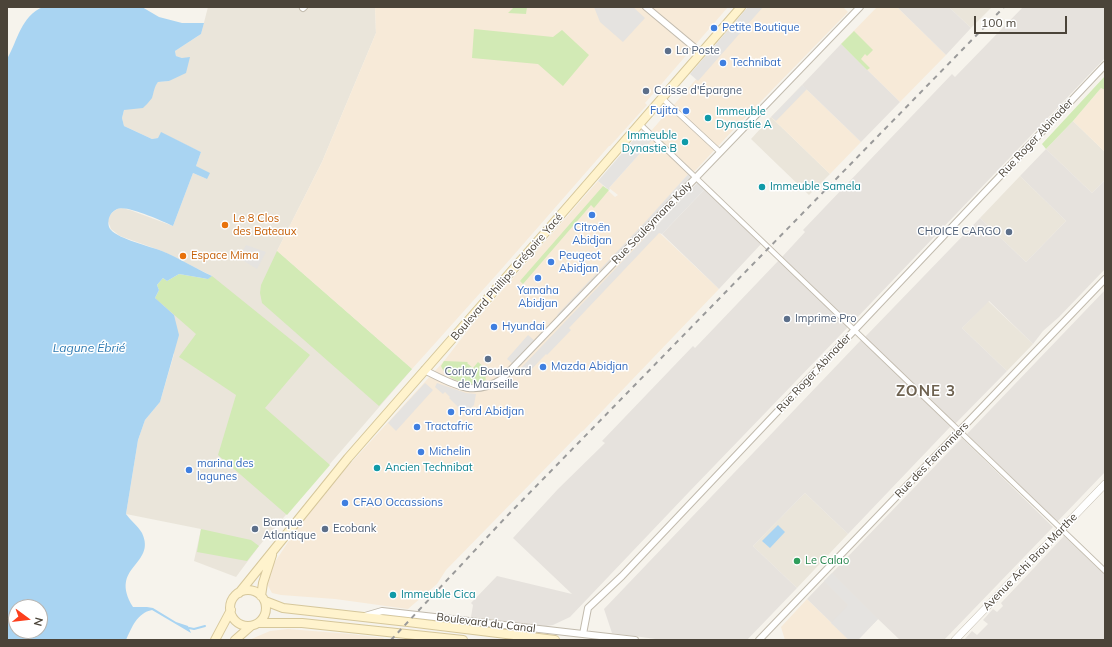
<!DOCTYPE html>
<meta charset="utf-8">
<style>
body{margin:0}
#map{position:relative;width:1112px;height:647px;overflow:hidden;background:#f6f3ec;font-family:Mulish,sans-serif}
canvas{display:block}
.frame{position:absolute;inset:0;border:8px solid #4b4439;pointer-events:none}
.north{position:absolute;left:8px;top:599px;width:40px;height:40px;box-sizing:border-box;background:#fff;border:1px solid #b7b4b0;border-radius:50%;rotate:105deg;font-size:11px;font-weight:700;line-height:16px;text-align:center;color:#4b4439}
.north::after{content:'';display:block;margin:auto;width:14px;height:18px;background:#fc3f1d;clip-path:polygon(50% 0,100% 100%,50% 72%,0 100%)}
.scale{position:absolute;left:974px;top:16px;width:93px;height:18px;box-sizing:border-box;border:2px solid #4b4439;border-top:0;padding-left:5px;font-size:12px;line-height:14px;white-space:nowrap;color:#4b4439;-webkit-text-stroke:3px #fff;paint-order:stroke}
</style>
<div id="map">
<canvas width="1112" height="647"></canvas>
<div class="frame"></div>
<div class="north">N</div>
<div class="scale">100 m</div>
</div>
<script>
const context = document.querySelector('canvas').getContext('2d');
context.lineJoin = 'round';
function fill(path, color) { context.fillStyle = color; context.fill(path, 'evenodd'); }
function strokePath(path, color, width, dash) { context.strokeStyle = color; context.lineWidth = width; context.lineCap = dash ? 'butt' : 'round'; context.setLineDash(dash || []); context.stroke(path); }
function drawText(font, color, halo, rows, align = 'center') {
  context.font = font + ' Mulish,sans-serif'; context.lineWidth = 3; context.setLineDash([]); context.textBaseline = 'middle'; context.strokeStyle = halo; context.fillStyle = color; for (const [text, x, y, turn = 0] of rows) {
    context.save(); context.translate(x, y); context.rotate((+turn || 0) * Math.PI / 180); context.textAlign = isNaN(turn) ? turn : align; if (halo) context.strokeText(text, 0, 0); context.fillText(text, 0, 0); context.restore();
  }
}
fill(new Path2D(`
 M208,7H375L376,33L322,162L277,251L412,369L259,546L236,577L194,561L201,529L126,514L138,440L145,420L160,402L174,354L155,298L212,276L162,251L120,236L111,229L108,221L109,216L113,212L117,209L122,208L130,210L173,226L193,173L207,179L196,166L201,152L161,133L159,138L152,139L124,126L122,118L124,110L154,87L158,82L169,81L182,58L176,56L175,51L201,34Z
 M949,7H992L971,28Z
 M771,117L830,174L809,195L751,139Z
 M1073,121L1105,152V180L1092,193L1046,149Z
 M1020,176L1066,221L1026,262L980,218Z
 M988,301L1033,344L1007,371L962,328Z
 M805,493L848,534L797,588L753,546Z`), '#eae5da');
fill(new Path2D(`
 M375,7H728L645,103L647,105L610,146H609L498,273L412,369L277,251L322,162L376,33Z
 M759,7H843L848,12L735,128L694,172L651,131Z
 M877,7H897L946,55L900,102L841,44Z
 M802,85L861,142L830,174L771,117Z
 M1101,88L1105,90V152L1073,121Z
 M653,139L690,172L647,221L719,289L584,430L581,432L446,570L437,584L408,609L335,599L281,595L272,593L267,584V574L294,533L318,499L444,361L472,325L598,181L615,197L618,195L609,188Z
 M807,599L849,640H785L781,627Z
 M288,629L350,634L384,638L382,640H249L270,631Z`), '#f7ead8');
fill(new Path2D(`
 M897,7H949L971,28L946,55Z
 M1023,7H1105V58L851,324L782,257L805,232L803,230L952,74L955,77Z
 M841,44L900,102L861,142L802,85Z
 M1046,149L1092,193L1105,180V269L1059,317L1043,331L1033,344L989,301L962,328L1007,371L955,424L865,337L980,218L1026,262L1066,221L1020,176Z
 M705,189L762,243L719,289L662,234Z
 M779,260L848,327L689,492L570,617L553,625L546,626L471,617L473,605L471,603L497,576L572,594L513,538L558,489L605,443L602,441L647,394L693,346L695,348Z
 M1105,290V472L1057,522L967,434Z
 M861,340L951,426L848,534L805,493L753,546L797,588L747,640H663L612,633L604,609Z
 M962,438L1053,527L944,640H900L878,619L858,640H849L807,599Z
 M1064,536L1105,575V640H964L972,631L977,635L988,624L983,620L993,609L997,612L1003,606L1001,603Z`), '#e6e2dd');
fill(new Path2D(`
 M514,7H527L526,14L508,13Z
 M474,29L553,37L562,30L589,55L563,86L538,64L472,58Z
 M854,31L873,50L867,56L865,54L861,59L870,68L867,70L841,44Z
 M1105,76V90L1101,88L1073,121L1046,149L1042,144Z
 M603,186L609,190L594,208L591,205L523,284L520,281Z
 M277,251L412,369L379,406L262,303L260,293L261,285Z
 M179,274L208,279L212,276L310,355L265,408L330,465L287,515L218,455L236,395L179,357L196,334L155,298L159,290L157,285L163,278L167,281Z
 M444,361L468,362L467,363L473,368L478,362L485,368L486,384C471,386 447,382 441,366Z
 M201,529L251,540L259,546L247,561L197,552Z`), '#d2eab5');
fill(new Path2D(`
 M594,7H633L645,18L623,42L600,22Z
 M748,7H763L698,81L690,74Z
 M802,85L807,89L776,121L771,117Z
 M643,129L653,139L609,188L610,189L609,190L598,181Z
 M690,172L694,177L560,318L557,315L647,220Z
 M698,182L705,189L662,234L659,233L569,328L571,330L547,355L546,354L526,375L520,369Z
 M246,245L266,252L257,269L239,258Z
 M528,335L536,342L514,365L507,359Z
 M425,383L433,390L396,431L388,423Z
 M437,383L466,393L476,394L474,405L465,414L449,398L450,397L445,392L443,394L435,387Z
 M832,573L878,619L858,640H849L831,623L848,605L824,581Z`), '#e5e3e0');
fill(new Path2D(`
 M43,7H142L159,17L182,23H204L201,34L175,51L176,56L182,58L190,57L186,73L169,81L158,82C154,87 154,92 152,98C149,102 146,105 143,108L124,110L122,118L124,126L152,139L158,138L161,132L201,152L196,166L210,173L207,179L193,173L173,226C161,221 128,205 117,209C113,211 110,214 109,218C108,222 108,227 111,230C119,239 149,246 162,251C179,258 195,268 212,276L208,279L179,274L167,281L163,278L157,285L159,290L155,298L174,315L179,335L160,402L145,420L138,440L126,514C131,521 138,526 142,533C157,565 108,566 133,607H147L153,608L176,622L188,626L191,633L152,610C137,613 132,627 126,640H7V59C18,40 21,16 43,7ZM16,607H40V631H16Z
 M778,525L785,532L770,548L762,541Z`), '#a9d4f2');
strokePath(new Path2D(`
 M189,628L194,629L205,626`), '#a9d4f2', 2);
const pedestrian = new Path2D(`
 M662,98L720,152
 M640,124L1105,571`);
const minor = new Path2D(`
 M646,7L701,53
 M303,8L304,7
 M424,370C453,384 472,398 502,379L860,7
 M365,616L382,611L635,640
 M583,634L588,608L622,576L1105,65
 M759,640L1105,279`);
const tertiary = new Path2D(`
 M955,640L1105,484`);
const secondary = new Path2D(`
 M230 608a18 18 0 1 1 36 0a18 18 0 1 1-36 0Z
 M239,593L348,458L551,226L741,7
 M261,596L263,583L272,555
 M265,601L283,608L408,622L555,640
 M259,623H302L463,640
 M215,640L231,610
 M235,640L251,626`);
strokePath(pedestrian, '#c2bbae', 6);
strokePath(minor, '#c2bbae', 8);
strokePath(tertiary, '#c2bbae', 8);
strokePath(secondary, '#d6c79b', 10);
strokePath(pedestrian, '#fff', 4.5);
strokePath(minor, '#fff', 6);
strokePath(tertiary, '#fff', 7);
strokePath(secondary, '#fff3cd', 8);
strokePath(new Path2D(`
 M391,640L507,516L1004,7`), '#9a9a9a', 2, [5, 5]);
for (const [x, y, r, color] of [
 [714,28,4,"#3f7fe0"],
 [668,51,4,"#5c6f8a"],
 [723,63,4,"#3f7fe0"],
 [646,91,4,"#5c6f8a"],
 [686,111,4,"#3f7fe0"],
 [708,118,4,"#0f9aa8"],
 [685,142,4,"#0f9aa8"],
 [762,187,4,"#0f9aa8"],
 [592,215,4,"#3f7fe0"],
 [225,225,4,"#e8710a"],
 [1009,232,4,"#5c6f8a"],
 [183,256,4,"#e8710a"],
 [551,262,4,"#3f7fe0"],
 [538,278,4,"#3f7fe0"],
 [787,319,4,"#5c6f8a"],
 [494,327,4,"#3f7fe0"],
 [488,359,4,"#5c6f8a"],
 [543,367,4,"#3f7fe0"],
 [451,412,4,"#3f7fe0"],
 [417,427,4,"#3f7fe0"],
 [421,452,4,"#3f7fe0"],
 [377,468,4,"#0f9aa8"],
 [189,470,4,"#3f7fe0"],
 [345,503,4,"#3f7fe0"],
 [255,529,4,"#5c6f8a"],
 [325,529,4,"#5c6f8a"],
 [797,561,4,"#2e9e5b"],
 [393,595,4,"#0f9aa8"]
]) { const dot = new Path2D(); dot.arc(x, y, r, 0, 2 * Math.PI); context.fillStyle = color; context.fill(dot); strokePath(dot, '#fff', 1.5); }
drawText('11px', '#366cbe', '#fff', [
 ["Petite Boutique",722,28],
 ["Technibat",731,63],
 ["Fujita",678,111,"right"],
 ["Citroën",592,228,"center"],
 ["Abidjan",592,241,"center"],
 ["Peugeot",559,256],
 ["Abidjan",559,269],
 ["Yamaha",538,291,"center"],
 ["Abidjan",538,304,"center"],
 ["Hyundai",502,327],
 ["Mazda Abidjan",551,367],
 ["Ford Abidjan",459,412],
 ["Tractafric",425,427],
 ["Michelin",429,452],
 ["marina des",197,464],
 ["lagunes",197,477],
 ["CFAO Occassions",353,503]
], 'left');
drawText('11px', '#4e5e75', '#fff', [
 ["La Poste",676,51],
 ["Caisse d'Épargne",654,91],
 ["CHOICE CARGO",1001,232,"right"],
 ["Imprime Pro",795,319],
 ["Corlay Boulevard",488,372,"center"],
 ["de Marseille",488,385,"center"],
 ["Banque",263,523],
 ["Atlantique",263,536],
 ["Ecobank",333,529]
], 'left');
drawText('11px', '#0d838f', '#fff', [
 ["Immeuble",716,112],
 ["Dynastie A",716,125],
 ["Immeuble",677,136,"right"],
 ["Dynastie B",677,149,"right"],
 ["Immeuble Samela",770,187],
 ["Ancien Technibat",385,468],
 ["Immeuble Cica",401,595]
], 'left');
drawText('11px', '#4b4439', '#fff', [
 ["Rue Roger Abinader",1036,138,-47],
 ["Rue Souleymane Koly",652,223,-46],
 ["Boulevard Phillipe Grégoire Yacé",507,277,-49],
 ["Rue Roger Abinader",814,373,-47],
 ["Rue des Ferronniers",932,460,-46],
 ["Avenue Achi Brou Marthe",1030,562,-46],
 ["Boulevard du Canal",486,623,7]
]);
drawText('11px', '#c56008', '#fff', [
 ["Le 8 Clos",233,219],
 ["des Bateaux",233,232],
 ["Espace Mima",191,256]
], 'left');
drawText('11px', '#27864d', '#fff', [
 ["Le Calao",805,561]
], 'left');
drawText('italic 12px', '#2e7ab2', '#fff', [
 ["Lagune Ébrié",89,348]
]);
context.letterSpacing = '1px';
drawText('bold 15px', '#6e6250', '#fff', [
 ["ZONE 3",926,391]
]);
context.letterSpacing = '0px';
</script>
